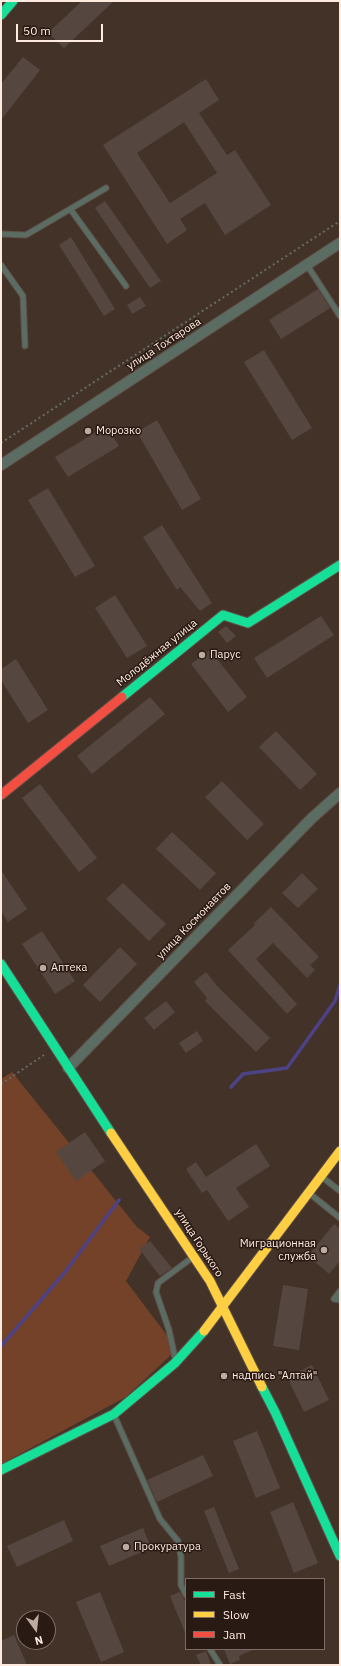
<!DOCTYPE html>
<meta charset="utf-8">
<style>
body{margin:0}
#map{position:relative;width:341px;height:1666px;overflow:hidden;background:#423228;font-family:"IBM Plex Sans",sans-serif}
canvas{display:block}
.frame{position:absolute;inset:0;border:2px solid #ffeae0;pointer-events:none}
.legend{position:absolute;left:185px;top:1578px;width:140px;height:72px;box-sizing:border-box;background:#291a13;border:1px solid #7f6d65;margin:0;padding:5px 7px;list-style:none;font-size:12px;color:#ffeae0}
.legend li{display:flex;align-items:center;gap:8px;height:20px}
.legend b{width:20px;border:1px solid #7f6d65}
.north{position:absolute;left:16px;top:1610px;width:40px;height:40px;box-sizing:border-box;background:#291a13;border:1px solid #7f6d65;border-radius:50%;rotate:165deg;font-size:11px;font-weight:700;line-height:16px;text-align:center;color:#ffeae0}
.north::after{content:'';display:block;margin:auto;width:14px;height:18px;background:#bdaaa0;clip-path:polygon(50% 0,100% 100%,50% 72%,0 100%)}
.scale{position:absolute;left:16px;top:24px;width:87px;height:18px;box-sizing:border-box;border:2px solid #ffeae0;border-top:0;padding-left:5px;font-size:12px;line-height:14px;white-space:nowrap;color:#ffeae0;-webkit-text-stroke:3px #291a13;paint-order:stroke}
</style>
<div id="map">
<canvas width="341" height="1666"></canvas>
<div class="frame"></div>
<ul class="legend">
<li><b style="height:5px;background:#16e098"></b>Fast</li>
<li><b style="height:5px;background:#ffcf43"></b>Slow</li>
<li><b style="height:5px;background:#f24e42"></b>Jam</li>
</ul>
<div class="north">N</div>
<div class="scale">50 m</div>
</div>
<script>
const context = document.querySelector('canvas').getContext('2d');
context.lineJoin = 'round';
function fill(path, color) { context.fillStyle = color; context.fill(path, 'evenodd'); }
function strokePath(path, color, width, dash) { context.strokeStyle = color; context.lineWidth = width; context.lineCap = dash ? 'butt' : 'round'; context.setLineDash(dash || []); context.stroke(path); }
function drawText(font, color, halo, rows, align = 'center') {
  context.font = font + ' "IBM Plex Sans",sans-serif'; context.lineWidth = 3; context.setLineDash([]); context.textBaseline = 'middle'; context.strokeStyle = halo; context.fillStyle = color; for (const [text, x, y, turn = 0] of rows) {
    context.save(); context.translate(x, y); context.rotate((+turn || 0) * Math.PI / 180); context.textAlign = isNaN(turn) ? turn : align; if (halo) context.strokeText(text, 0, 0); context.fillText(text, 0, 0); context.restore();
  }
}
fill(new Path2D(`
 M12,1072L137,1227L150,1237L126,1281L172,1342L171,1355L126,1397L1,1464V1079Z`), '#734228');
strokePath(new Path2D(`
 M231,1087L243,1074L287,1068L335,1001L340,985
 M1,1346L65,1272L119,1200`), '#4e4286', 3.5);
fill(new Path2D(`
 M82,1H114L64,48L48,33Z
 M23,57L40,70L1,120V84Z
 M206,79L219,100L199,113L227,155L235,150L271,205L225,235L205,203L180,219L187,230L167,244L103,145ZM184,122L217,173L170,203L137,153Z
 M105,201L161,281L150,288L95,208Z
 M71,237L115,309L104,316L59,245Z
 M318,289L330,308L281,339L269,320Z
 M140,297L146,306L132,314L127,305Z
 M264,350L312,428L292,440L244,362Z
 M157,420L201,499L182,510L137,432Z
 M106,426L119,446L68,477L55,457Z
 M48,488L95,566L75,577L28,500Z
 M162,525L212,603L200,611L180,587L177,590L143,537Z
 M115,595L147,646L127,658L95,608Z
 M321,616L334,635L267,678L254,658Z
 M226,626L236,636L227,643L218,632Z
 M210,650L247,697L228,712L191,664Z
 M16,659L48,710L28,723L1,680V669Z
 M150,697L165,714L92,774L77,756Z
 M276,731L317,774L300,790L259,747Z
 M222,781L264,824L247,840L205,797Z
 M40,784L97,858L79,872L22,798Z
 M172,832L216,873L200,890L156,849Z
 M1,870L27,909L8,922L1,911Z
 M302,873L318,889L298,908L282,893Z
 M123,883L166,924L149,941L106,899Z
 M271,907L319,957L310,965L315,970L307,978L273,943L256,959L297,1004L287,1014L228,950L255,925L254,923Z
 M42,931L75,981L55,994L22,944Z
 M120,947L137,964L100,1002L83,985Z
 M206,972L218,987L270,1038L256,1052L205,1001L207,998L194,982Z
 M166,1001L175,1012L154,1030L144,1018Z
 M197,1031L203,1041L186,1053L179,1043Z
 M85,1132L105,1161L76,1181L56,1152Z
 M256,1144L270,1166L236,1188L249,1207L228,1221L207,1190L202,1193L186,1169L196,1162L206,1177Z
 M334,1224L340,1229V1261L329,1274L308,1256Z
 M150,1241L172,1268L160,1276L139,1249Z
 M283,1285L308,1289L299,1350L273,1346Z
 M312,1365L329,1400L304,1412L287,1377Z
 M257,1431L280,1488L256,1498L233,1441Z
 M203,1455L213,1476L157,1502L147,1480Z
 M293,1502L318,1563L294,1573L270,1512Z
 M214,1507L239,1569L229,1573L204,1511Z
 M64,1520L73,1541L17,1567L7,1546Z
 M143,1528L151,1548L109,1566L100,1546Z
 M100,1592L124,1652L101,1662L76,1602Z
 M180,1592L186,1603V1635L170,1596Z
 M14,1635L27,1665H1V1641Z
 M224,1649H255L239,1656L240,1660L230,1664Z
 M206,1651L211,1665H201L196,1655Z`), '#554740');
const lane = new Path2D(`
 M71,210L126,286
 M1,234L26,235L106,188
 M1,265L23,296L25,346
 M307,265L340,316
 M322,1177L340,1191
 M309,1193L340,1218
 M340,1291L334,1299L340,1300
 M175,1358L169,1330L156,1292L158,1283L193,1257
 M114,1415L160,1519L178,1541L181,1557V1585L186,1595
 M210,1649L220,1665`);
const street = new Path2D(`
 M1,465L340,243
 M68,1068L312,818L340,793`);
const fast = new Path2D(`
 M1,15L13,1
 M122,697L223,615L248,623L340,565
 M1,964L111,1133
 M262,1387L275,1412L340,1556
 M1,1470L114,1414L175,1363L204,1331`);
const slow = new Path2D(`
 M111,1133L210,1281L262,1387
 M204,1331L340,1151`);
const jam = new Path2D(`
 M1,795L122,697`);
strokePath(lane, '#5f5048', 7);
strokePath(street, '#5f5048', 12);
strokePath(fast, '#5f5048', 11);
strokePath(slow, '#5f5048', 11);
strokePath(jam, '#5f5048', 11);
strokePath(new Path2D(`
 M1,443L340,221
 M1,1084L44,1055`), '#666d65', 2, [2, 3]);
strokePath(lane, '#5b6c63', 5);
strokePath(street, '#5b6c63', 10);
strokePath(fast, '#16e098', 9);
strokePath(slow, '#ffcf43', 9);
strokePath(jam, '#f24e42', 9);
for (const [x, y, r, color] of [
 [88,431,4,"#bdaaa0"],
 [202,655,4,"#bdaaa0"],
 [43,968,4,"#bdaaa0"],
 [324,1250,4,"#bdaaa0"],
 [224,1376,4,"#bdaaa0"],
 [126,1547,4,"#bdaaa0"]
]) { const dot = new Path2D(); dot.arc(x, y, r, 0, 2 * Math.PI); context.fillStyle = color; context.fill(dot); strokePath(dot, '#291a13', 1.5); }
drawText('11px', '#ffeae0', '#291a13', [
 ["улица Тохтарова",164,344,-33],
 ["Молодёжная улица",157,653,-39],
 ["улица Космонавтов",194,921,-46],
 ["улица Горького",199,1243,57]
]);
drawText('11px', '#ffeae0', '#291a13', [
 ["Морозко",96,431],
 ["Парус",210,655],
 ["Аптека",51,968],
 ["Миграционная",316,1244,"right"],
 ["служба",316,1257,"right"],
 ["надпись \"Алтай\"",232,1376],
 ["Прокуратура",134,1547]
], 'left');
</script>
